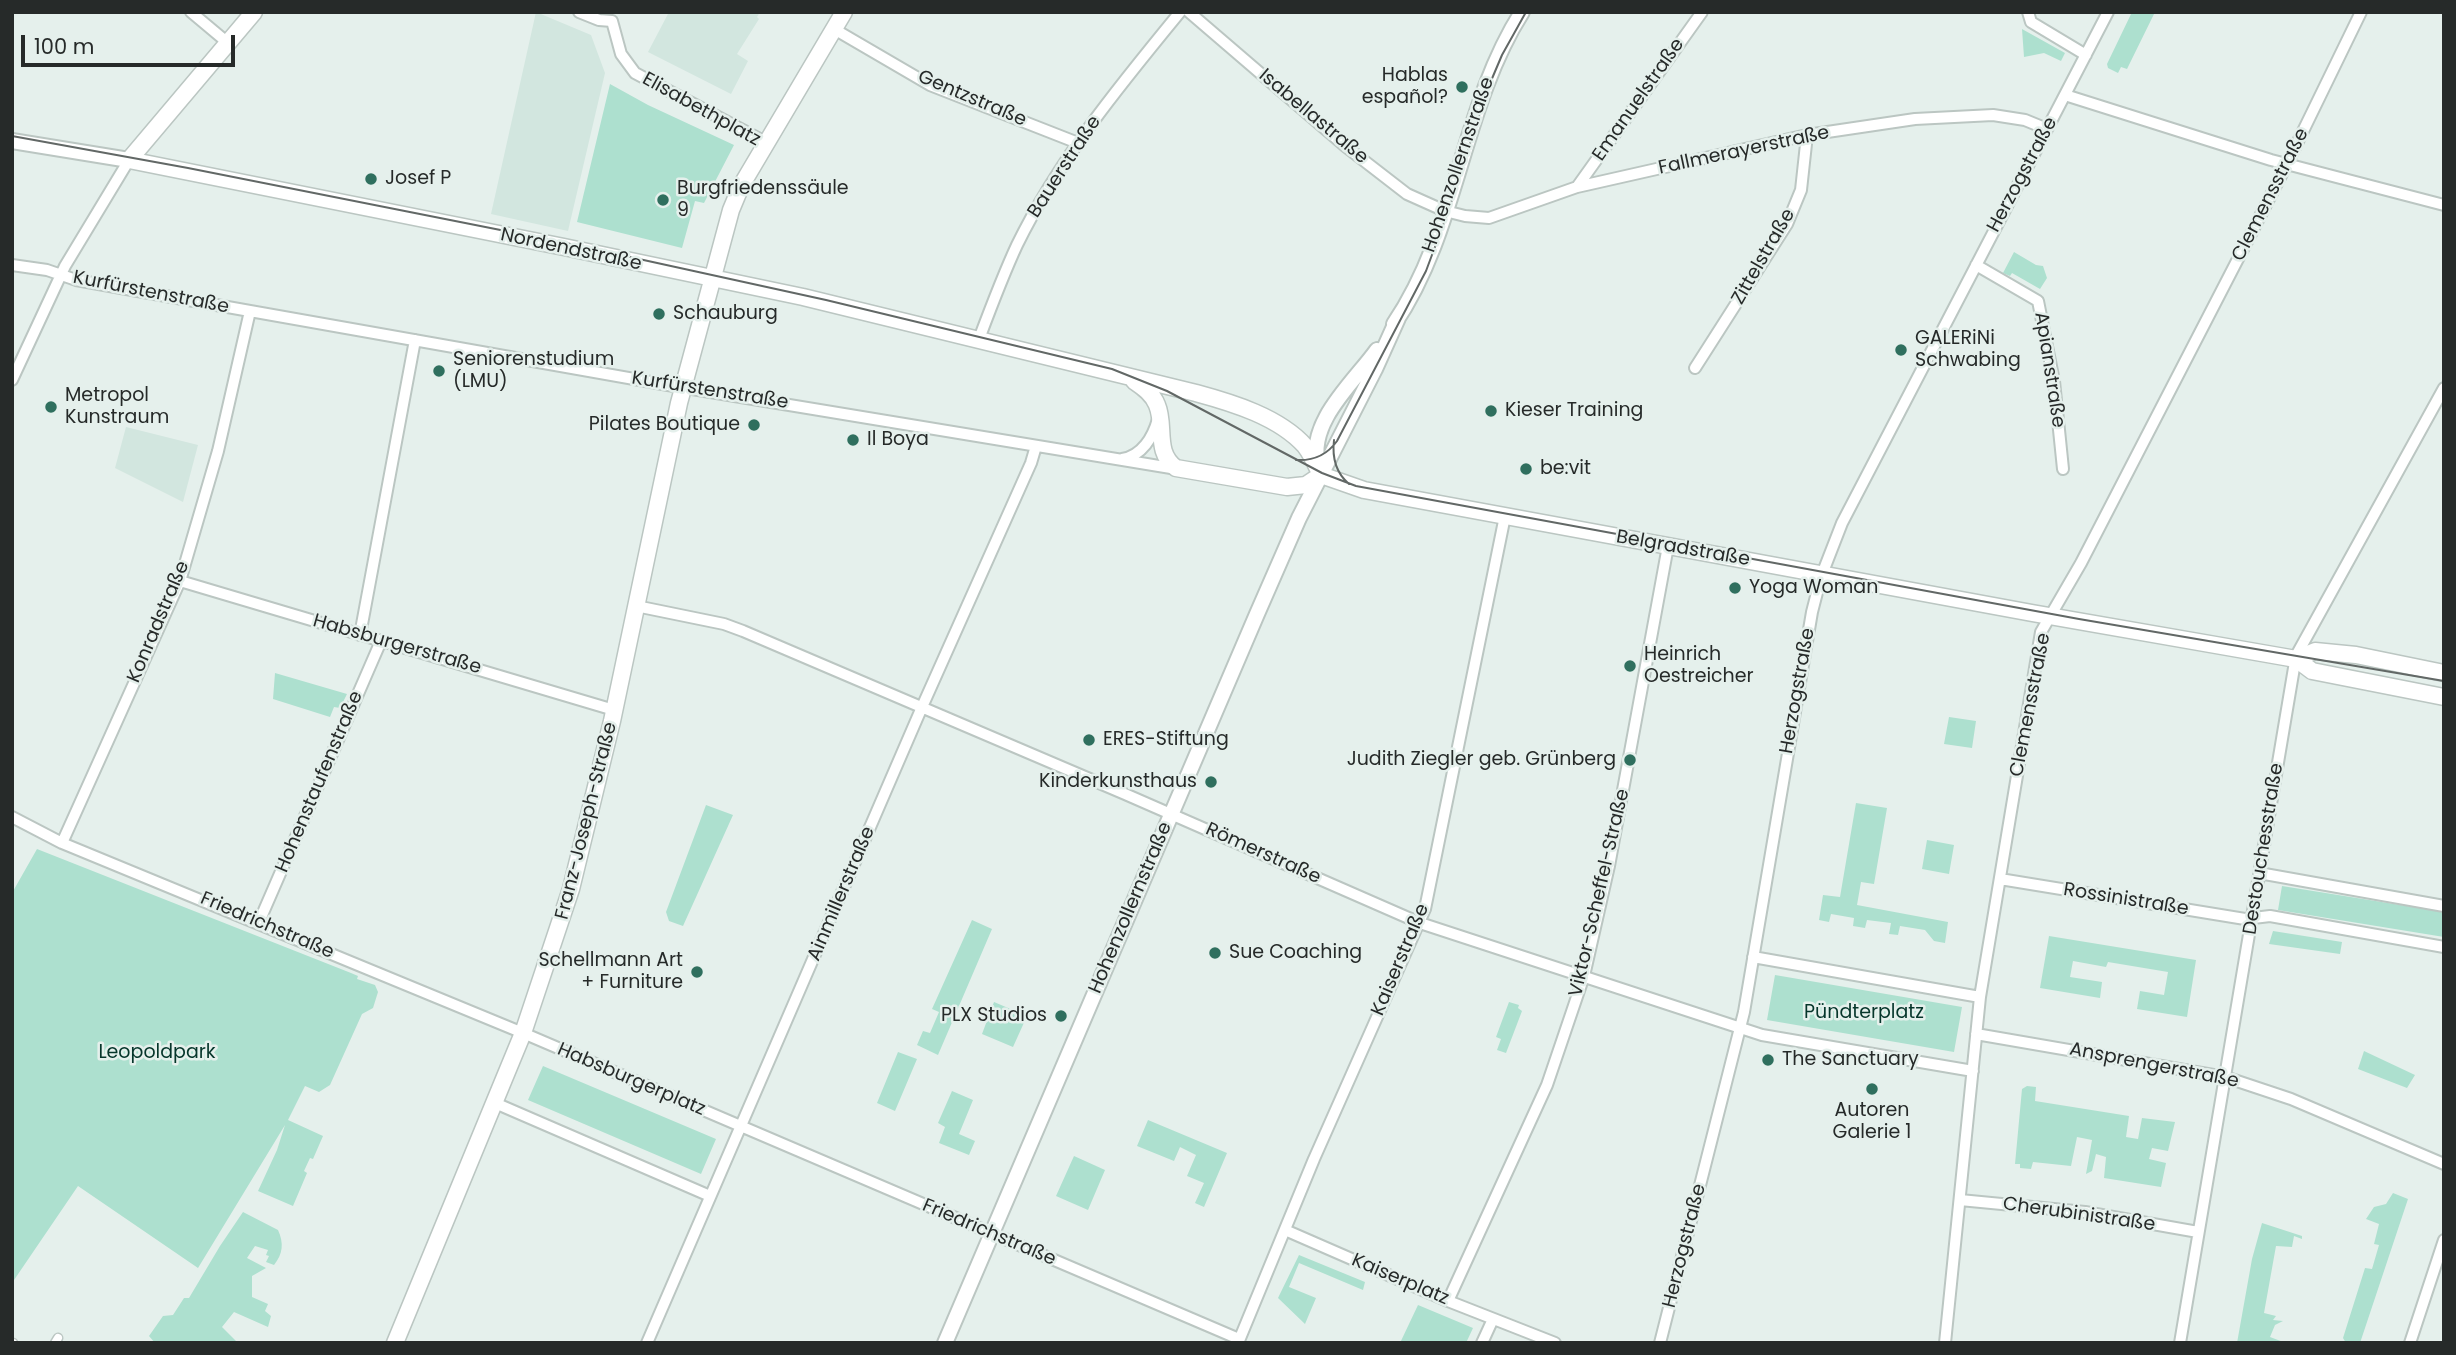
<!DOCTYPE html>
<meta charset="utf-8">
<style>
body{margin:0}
#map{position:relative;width:2456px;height:1355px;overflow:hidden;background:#e5f0ec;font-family:Poppins,sans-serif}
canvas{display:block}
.frame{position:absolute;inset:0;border:14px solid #262a29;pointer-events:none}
.scale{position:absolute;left:21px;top:35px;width:214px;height:32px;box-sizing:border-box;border:4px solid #262a29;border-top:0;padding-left:9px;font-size:21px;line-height:24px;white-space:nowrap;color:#262a29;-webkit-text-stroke:5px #e5f0ec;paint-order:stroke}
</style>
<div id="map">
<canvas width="2456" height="1355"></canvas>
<div class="frame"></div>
<div class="scale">100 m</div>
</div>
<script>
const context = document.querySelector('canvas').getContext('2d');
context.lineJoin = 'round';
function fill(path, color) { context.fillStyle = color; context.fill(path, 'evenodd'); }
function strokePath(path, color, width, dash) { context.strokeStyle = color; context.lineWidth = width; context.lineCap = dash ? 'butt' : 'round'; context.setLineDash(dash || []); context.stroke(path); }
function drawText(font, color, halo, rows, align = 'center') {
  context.font = font + ' Poppins,sans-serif'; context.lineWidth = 5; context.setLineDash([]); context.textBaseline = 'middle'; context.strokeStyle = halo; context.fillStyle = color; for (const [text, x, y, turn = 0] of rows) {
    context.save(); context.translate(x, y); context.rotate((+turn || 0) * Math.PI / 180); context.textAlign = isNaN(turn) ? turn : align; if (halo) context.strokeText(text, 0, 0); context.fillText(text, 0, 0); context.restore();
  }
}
fill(new Path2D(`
 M536,12L591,35L605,73L568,231L491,214Z
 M669,12H760L757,17L759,19L737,54L748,61L731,94L648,52Z
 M126,427L198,445L183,502L115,468Z`), '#d2e6df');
fill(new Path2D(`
 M2132,12H2155L2127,69L2121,67L2118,73L2108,68L2107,64Z
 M2022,29L2065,53L2061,61L2044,53L2024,57Z
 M610,84L648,105L734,145L704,203L695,201L682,248L577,222Z
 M2014,252L2036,265L2043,266L2047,278L2040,289L2012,273L2010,276L2003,273Z
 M275,673L347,694L340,708L334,707L330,717L273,699Z
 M1949,717L1976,721L1972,748L1944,744Z
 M1856,803L1887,808L1874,884L1861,882L1857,905L1948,922L1945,943L1934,941L1925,930L1900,926L1898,935L1889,934L1891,923L1867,920L1865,928L1853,926L1854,918L1831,914L1829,922L1819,920L1823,895L1840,897Z
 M706,805L733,815L683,926L669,921L666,912Z
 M1927,840L1954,845L1949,874L1922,869Z
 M37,849L351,973L358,976L357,979L375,985L378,992L373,1008L362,1014L330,1085L319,1092L305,1086L288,1120L323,1136L313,1159L310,1158L304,1171L307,1173L293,1206L258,1191L277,1150L285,1125L198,1268L78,1186L12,1283V893Z
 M2282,886L2444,912V937L2278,910Z
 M972,920L992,929L938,1055L917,1045L923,1031L930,1033L939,1012L932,1009Z
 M2273,931L2342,942L2340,954L2269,944Z
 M2049,936L2196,960L2187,1017L2137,1009L2140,991L2164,995L2168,972L2108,962L2106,967L2073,961L2070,977L2102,982L2100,998L2040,988Z
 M1775,975L1962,1007L1954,1052L1767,1020Z
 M994,1002L1027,1016L1013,1047L982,1034Z
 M1509,1002L1519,1005L1518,1008L1522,1011L1506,1053L1497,1050L1501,1039L1496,1037Z
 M2364,1051L2415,1075L2407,1088L2358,1069Z
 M898,1052L917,1059L895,1111L877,1103Z
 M543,1066L716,1139L701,1174L528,1100Z
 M2027,1086L2036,1087L2035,1101L2129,1116L2126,1137L2138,1139L2142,1118L2175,1122L2168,1151L2152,1148L2149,1159L2166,1163L2161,1187L2104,1178L2106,1157L2096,1154L2092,1171L2086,1174L2092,1140L2077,1137L2071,1166L2033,1162L2031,1169L2020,1168V1164H2015L2022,1089Z
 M952,1091L973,1100L959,1134L975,1141L969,1155L939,1143L945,1127L938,1123Z
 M1148,1120L1227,1153L1204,1207L1195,1203L1204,1183L1187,1176L1196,1155L1180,1147L1174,1161L1137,1146Z
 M1074,1156L1105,1170L1088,1210L1056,1196Z
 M2393,1193L2408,1199L2360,1343H2346L2343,1338L2365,1268L2372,1269L2379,1245L2374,1244L2379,1224L2366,1219L2374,1207L2386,1204Z
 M243,1212L278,1230C284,1243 283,1254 274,1265L266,1262L269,1256L266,1255L268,1250L255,1246L247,1258L266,1268L252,1276V1297L268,1304L265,1311L271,1316L268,1327L234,1312L222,1327L238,1343H155L149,1336L163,1316L173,1315L184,1298H189L220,1246Z
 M2262,1223L2302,1236V1239L2294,1236L2292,1247L2276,1246L2264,1313L2276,1316L2273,1320L2283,1321L2275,1325L2270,1337L2286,1343H2237L2252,1259Z
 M1299,1255L1365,1282L1363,1290L1299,1263L1289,1287L1316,1298L1305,1324L1278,1298Z
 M1418,1305L1473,1328L1466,1343H1400Z`), '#ade0cf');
const pedestrian = new Path2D(`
 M12,1343H13
 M55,1343L58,1338`);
const minor = new Path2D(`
 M191,12L228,43
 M579,12L599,20L612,21
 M1189,12L1345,146L1407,194L1445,211L1465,216L1489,218L1577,187L1807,135L1915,119L1993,115L2025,120L2047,129
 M2028,12L2031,22L2086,55
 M612,21L621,54L635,73L767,143
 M834,29L930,85L1078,143
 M2065,95L2271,160L2444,205
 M1577,187L1702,12
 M12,265L47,270L76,280L250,311L668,385L1177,469
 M1976,265L2038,301L2054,381L2063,469
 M979,339C991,307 1003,275 1017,245C1059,159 1120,85 1180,12
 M1695,368L1787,224L1801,190L1807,135
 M12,380L65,266L129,160
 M1122,459C1142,456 1153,437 1158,419
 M180,581L614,710
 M636,606L724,624L743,631L1125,794L1420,923L1762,1035L1973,1071
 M360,635L415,340
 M12,817L62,843L523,1033L1239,1339
 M62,843L180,581L218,451L250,311
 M2259,873L2444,906
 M2000,879L2245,919L2270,916L2444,947
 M259,922L381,641
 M1753,957L1980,997
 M1976,1034L2225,1077L2291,1099L2444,1164
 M495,1103L710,1196
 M1960,1200L2085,1212L2198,1232
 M1285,1230L1448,1301L1555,1343
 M1448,1301L1547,1085L1584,976L1609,866L1668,546
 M647,1343L922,707L1031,463L1036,446
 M1238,1343L1314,1159L1425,909L1505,516
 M1482,1343L1493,1319
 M1660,1343L1744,1012L1812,612L1821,577L1842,523L2108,12
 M1945,1343L1980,997L2041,632L2081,563L2287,164L2361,12
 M2180,1343L2296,656L2444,388
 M2410,1343L2444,1240`);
const tertiary = new Path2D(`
 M12,141L129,160
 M1394,324C1458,230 1461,108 1522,12
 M1318,464C1307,422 1355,381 1377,350
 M945,1343L1257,614L1299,518L1375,369L1398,318`);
const secondary = new Path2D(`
 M254,12L129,160L564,247L803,297L1196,393C1233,403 1279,417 1305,446C1312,455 1316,465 1321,475
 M1134,381C1143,387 1153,394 1157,405C1166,426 1154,452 1176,468L1287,487L1306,485L1321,475
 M1321,475L1364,490L2032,613L2296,659L2312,671L2444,697
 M2296,659L2315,651L2356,655L2444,673
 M395,1343L523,1033L571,889L612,721L679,403L731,210L741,186L844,12`);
strokePath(pedestrian, '#bbc6c2', 11);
strokePath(minor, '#bbc6c2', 14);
strokePath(tertiary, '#bbc6c2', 18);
strokePath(secondary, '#bbc6c2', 19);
strokePath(pedestrian, '#fff', 8);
strokePath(minor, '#fff', 10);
strokePath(tertiary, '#fff', 14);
strokePath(secondary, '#fff', 16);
strokePath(new Path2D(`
 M12,136L188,168L566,243L826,300L1112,369L1167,391L1322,473L1356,486L2079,619L2444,681
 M1334,440C1332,457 1336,473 1349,484
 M1296,460C1313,461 1327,455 1337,441L1426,271L1448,212L1488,88L1502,55L1526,12`), '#626866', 2);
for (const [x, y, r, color] of [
 [1462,87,7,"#2f6f5e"],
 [371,179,7,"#2f6f5e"],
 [663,200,7,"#2f6f5e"],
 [659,314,7,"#2f6f5e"],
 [1901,350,7,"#2f6f5e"],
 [439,371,7,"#2f6f5e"],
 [51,407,7,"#2f6f5e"],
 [1491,411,7,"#2f6f5e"],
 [754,425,7,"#2f6f5e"],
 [853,440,7,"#2f6f5e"],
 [1526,469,7,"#2f6f5e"],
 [1735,588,7,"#2f6f5e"],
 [1630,666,7,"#2f6f5e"],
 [1089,740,7,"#2f6f5e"],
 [1630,760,7,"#2f6f5e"],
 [1211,782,7,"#2f6f5e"],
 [1215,953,7,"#2f6f5e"],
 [697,972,7,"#2f6f5e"],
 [1061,1016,7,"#2f6f5e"],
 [1768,1060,7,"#2f6f5e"],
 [1872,1089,7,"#2f6f5e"]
]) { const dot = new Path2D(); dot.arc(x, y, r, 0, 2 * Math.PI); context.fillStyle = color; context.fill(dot); strokePath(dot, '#e5f0ec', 2.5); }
drawText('19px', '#262a29', '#e5f0ec', [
 ["Hablas",1448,76,"right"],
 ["español?",1448,98,"right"],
 ["Josef P",385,179],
 ["Burgfriedenssäule",677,189],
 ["9",677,211],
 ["Schauburg",673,314],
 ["GALERiNi",1915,339],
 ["Schwabing",1915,361],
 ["Seniorenstudium",453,360],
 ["(LMU)",453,382],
 ["Metropol",65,396],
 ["Kunstraum",65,418],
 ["Kieser Training",1505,411],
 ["Pilates Boutique",740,425,"right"],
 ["Il Boya",867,440],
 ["be:vit",1540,469],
 ["Yoga Woman",1749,588],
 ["Heinrich",1644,655],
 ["Oestreicher",1644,677],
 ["ERES-Stiftung",1103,740],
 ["Judith Ziegler geb. Grünberg",1616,760,"right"],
 ["Kinderkunsthaus",1197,782,"right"],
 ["Sue Coaching",1229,953],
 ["Schellmann Art",683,961,"right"],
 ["+ Furniture",683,983,"right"],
 ["PLX Studios",1047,1016,"right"],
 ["The Sanctuary",1782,1060],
 ["Autoren",1872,1111,"center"],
 ["Galerie 1",1872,1133,"center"]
], 'left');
drawText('19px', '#262a29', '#e5f0ec', [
 ["Gentzstraße",972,99,23],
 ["Emanuelstraße",1639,100,-55],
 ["Elisabethplatz",701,110,29],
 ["Isabellastraße",1313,117,40],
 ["Fallmerayerstraße",1744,151,-12],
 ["Hohenzollernstraße",1459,165,-71],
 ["Bauerstraße",1065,167,-57],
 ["Herzogstraße",2023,175,-62],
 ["Clemensstraße",2271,195,-63],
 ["Nordendstraße",571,250,12],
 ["Zittelstraße",1764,257,-60],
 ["Kurfürstenstraße",151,293,11],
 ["Apianstraße",2049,370,81],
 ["Kurfürstenstraße",710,391,9],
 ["Belgradstraße",1683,549,10],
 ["Konradstraße",159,622,-67],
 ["Habsburgerstraße",397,645,16],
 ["Herzogstraße",1798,691,-80],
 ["Clemensstraße",2031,705,-79],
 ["Hohenstaufenstraße",320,782,-67],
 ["Franz-Joseph-Straße",587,821,-76],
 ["Destouchesstraße",2264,849,-81],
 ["Römerstraße",1263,854,24],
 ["Viktor-Scheffel-Straße",1600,893,-77],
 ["Ainmillerstraße",842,894,-67],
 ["Rossinistraße",2126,900,9],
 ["Hohenzollernstraße",1131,908,-67],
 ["Friedrichstraße",267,926,23],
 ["Kaiserstraße",1401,960,-67],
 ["Ansprengerstraße",2154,1066,11],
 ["Habsburgerplatz",631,1080,23],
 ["Cherubinistraße",2079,1215,8],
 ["Friedrichstraße",989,1233,23],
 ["Herzogstraße",1685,1246,-76],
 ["Kaiserplatz",1400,1280,23]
]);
drawText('19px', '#06362b', '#e5f0ec', [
 ["Pündterplatz",1864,1013],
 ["Leopoldpark",157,1053]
]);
</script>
